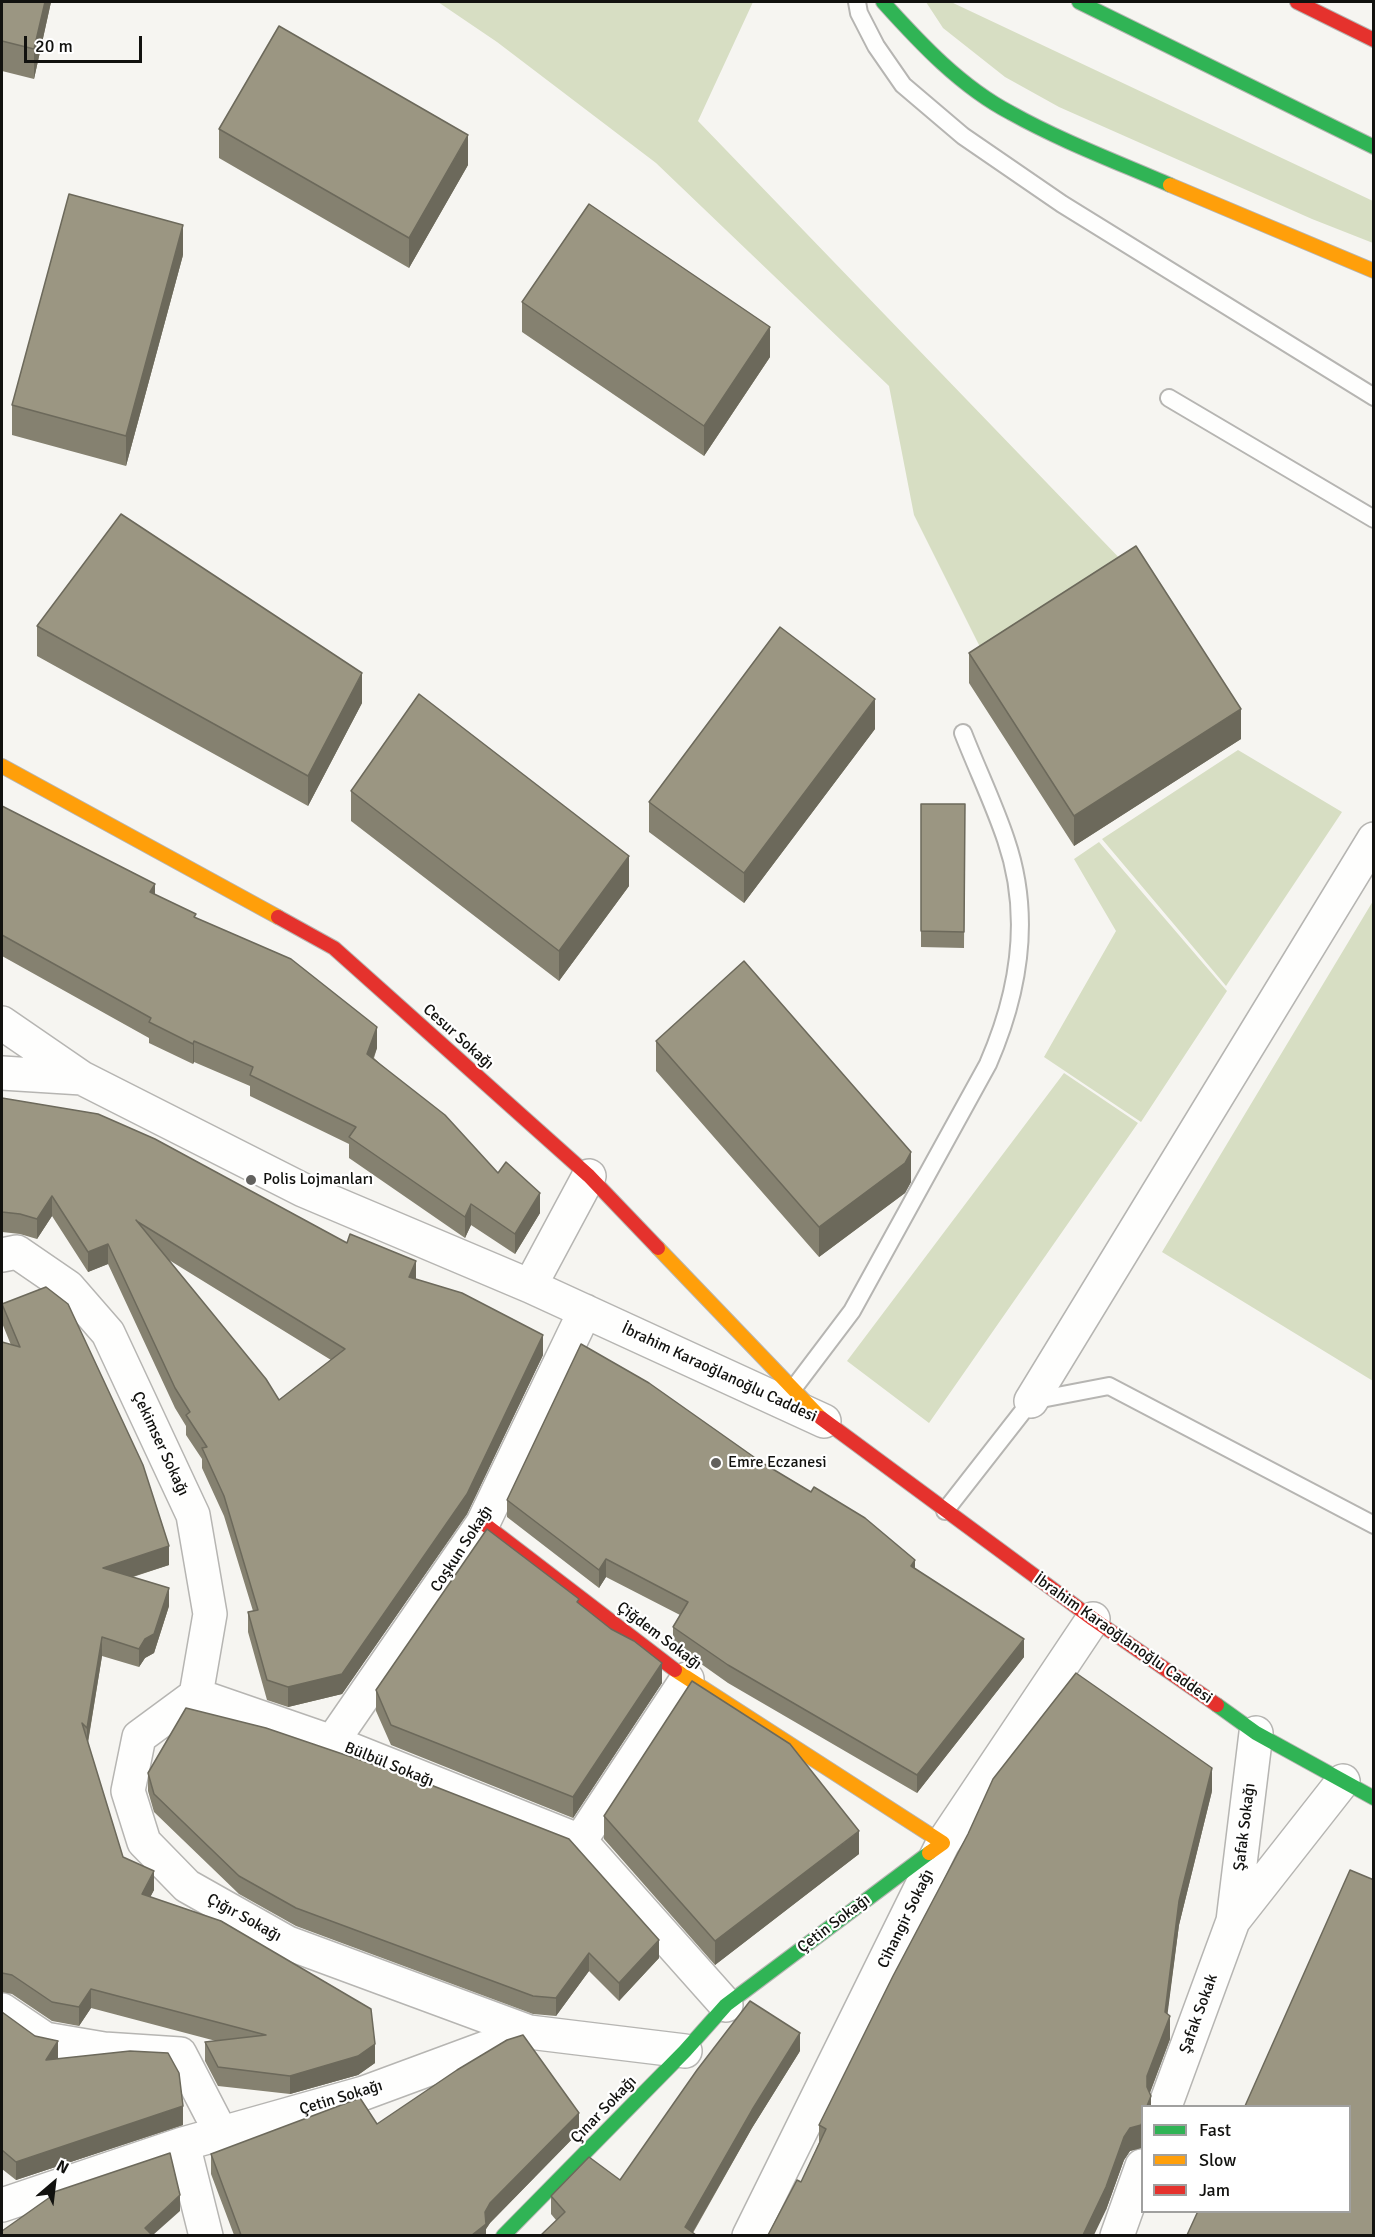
<!DOCTYPE html>
<meta charset="utf-8">
<style>
body{margin:0}
#map{position:relative;width:1375px;height:2237px;overflow:hidden;background:#f6f5f1;font-family:Signika,sans-serif}
canvas{display:block}
.frame{position:absolute;inset:0;border:3px solid #12120f;pointer-events:none}
.legend{position:absolute;left:1141px;top:2105px;width:210px;height:108px;box-sizing:border-box;background:#fff;border:2px solid #a0a09f;margin:0;padding:8px 10px;list-style:none;font-size:18px;color:#12120f}
.legend li{display:flex;align-items:center;gap:12px;height:30px}
.legend b{width:30px;border:2px solid #a0a09f}
.north{position:absolute;left:24px;top:2153px;width:60px;height:60px;-webkit-text-stroke:4px #fff;paint-order:stroke;rotate:28deg;font-size:16px;font-weight:700;line-height:24px;text-align:center;color:#12120f}
.north::after{content:'';display:block;margin:auto;width:21px;height:27px;background:#12120f;clip-path:polygon(50% 0,100% 100%,50% 72%,0 100%)}
.scale{position:absolute;left:24px;top:36px;width:118px;height:27px;box-sizing:border-box;border:3px solid #12120f;border-top:0;padding-left:8px;font-size:18px;line-height:21px;white-space:nowrap;color:#12120f;-webkit-text-stroke:4px #fff;paint-order:stroke}
</style>
<div id="map">
<canvas width="1375" height="2237"></canvas>
<div class="frame"></div>
<ul class="legend">
<li><b style="height:8px;background:#30b455"></b>Fast</li>
<li><b style="height:8px;background:#ff9f0a"></b>Slow</li>
<li><b style="height:8px;background:#e5322d"></b>Jam</li>
</ul>
<div class="north">N</div>
<div class="scale">20 m</div>
</div>
<script>
const context = document.querySelector('canvas').getContext('2d');
context.lineJoin = 'round';
function fill(path, color) { context.fillStyle = color; context.fill(path, 'evenodd'); }
function strokePath(path, color, width, dash) { context.strokeStyle = color; context.lineWidth = width; context.lineCap = dash ? 'butt' : 'round'; context.setLineDash(dash || []); context.stroke(path); }
function drawText(font, color, halo, rows, align = 'center') {
  context.font = font + ' Signika,sans-serif'; context.lineWidth = 4.5; context.setLineDash([]); context.textBaseline = 'middle'; context.strokeStyle = halo; context.fillStyle = color; for (const [text, x, y, turn = 0] of rows) {
    context.save(); context.translate(x, y); context.rotate((+turn || 0) * Math.PI / 180); context.textAlign = isNaN(turn) ? turn : align; if (halo) context.strokeText(text, 0, 0); context.fillText(text, 0, 0); context.restore();
  }
}
fill(new Path2D(`
 M438,2H753L698,121L1128,567L985,657L914,515L889,386L656,163L497,42Z
 M926,2H951L1373,201V243L1312,219L1059,107L1005,77L943,28Z
 M1238,750L1342,812L1226,986L1102,839Z
 M1099,842L1227,991L1141,1122L1044,1057L1116,931L1074,859Z
 M1373,901V1381L1162,1252Z
 M1064,1073L1138,1123L929,1423L847,1361Z`), '#d7dec3');
const lane = new Path2D(`
 M857,2L859,13L876,46L903,85L963,136L1062,204L1374,397
 M1169,398L1374,519
 M793,1389L852,1311L988,1064C1019,993 1032,916 1006,840C994,804 977,769 963,733
 M945,1511L1031,1401L1109,1386L1374,1525`);
const street = new Path2D(`
 M2,1023L82,1078
 M2,1073L82,1078L303,1190L530,1286L824,1421
 M2,1255L17,1252L68,1287L108,1333L193,1515L210,1614L196,1695
 M530,1286L589,1176
 M1031,1401L1374,839
 M196,1695L332,1742L580,1841L726,2005
 M196,1695L139,1737L128,1791L144,1842L187,1886L288,1943L529,2032
 M332,1742L483,1523L585,1311
 M580,1841L687,1679
 M1233,1921L1343,1781
 M2,2010L45,2039L104,2049L180,2054L221,2133
 M1165,2106L1233,1921L1256,1733
 M183,2144L206,2236
 M2,2205L183,2144L364,2093L529,2032L685,2051
 M749,2236L943,1843L1093,1619
 M1117,2236L1142,2166`);
const fast = new Path2D(`
 M883,2C920,43 961,87 1011,113C1061,141 1117,162 1170,185
 M1079,2L1374,147
 M1217,1705L1256,1733L1374,1798
 M503,2236L685,2051L726,2005L929,1853`);
const slow = new Path2D(`
 M1170,185L1374,271
 M2,766L278,917
 M658,1248L821,1418
 M675,1670L943,1843L929,1853`);
const jam = new Path2D(`
 M1297,2L1374,40
 M278,917L334,948L589,1176L658,1248
 M821,1418L1093,1619L1217,1705
 M483,1523L675,1670`);
strokePath(lane, '#b6b5b2', 20);
strokePath(street, '#b6b5b2', 36);
strokePath(fast, '#b6b5b2', 16);
strokePath(slow, '#b6b5b2', 16);
strokePath(jam, '#b6b5b2', 16);
strokePath(lane, '#fefefd', 16);
strokePath(street, '#fefefd', 33);
strokePath(fast, '#30b455', 14);
strokePath(slow, '#ff9f0a', 14);
strokePath(jam, '#e5322d', 14);
fill(new Path2D(`
 M2,2H51L34,79L2,71Z
 M219,129L468,165L409,268L219,158Z
 M183,255L126,466L12,435V405Z
 M522,302L770,357L704,456L522,332Z
 M37,626L362,703L308,806L37,656Z
 M969,653L1241,739L1074,846L969,683Z
 M875,729L744,903L649,832V802Z
 M351,791L629,886L559,981L351,821Z
 M921,804H965L964,948L921,947Z
 M2,806L196,918L377,1048L374,1058L498,1173L540,1213L515,1254L471,1225L465,1238L349,1158V1144L250,1096V1086L194,1062L193,1064L149,1043V1038L2,956Z
 M656,1041L911,1182L905,1193L819,1257L656,1071Z
 M2,1098L347,1243L416,1279L543,1355L467,1514L342,1694L288,1707L267,1700L248,1632V1612L253,1611L224,1516L202,1468V1459L186,1435V1426L175,1408L108,1264L88,1272L52,1216L37,1239L20,1234L2,1232ZM169,1260L331,1360L279,1400Z
 M2,1304L169,1565L133,1577L169,1606L154,1653L145,1658L139,1667L102,1656L88,1743L123,1857L154,1890L150,1897L375,2063L358,2075L290,2094L218,2086L205,2061V2042L216,2041L91,2008L79,2026L52,2021L12,1994L2,1992V1342L11,1345L2,1323Z
 M761,1462L811,1492L915,1568L1024,1657L917,1793L728,1683L673,1644V1627L680,1615L606,1577L599,1588L507,1517V1500Z
 M579,1604L662,1683L573,1818L391,1745L376,1711V1690Z
 M148,1773L659,1958L619,2001L589,1971L556,2016L533,2014L296,1926L239,1894L154,1812L148,1791Z
 M1212,1791L1179,1925L1167,2014L1170,2039L1150,2093L1151,2106H1143V2143L1141,2148L1130,2151L1124,2160L1106,2210L801,2182L819,2143V2125Z
 M604,1816L859,1854L715,1965L604,1839Z
 M2,2012L58,2059L183,2125L16,2180L2,2169Z
 M800,2051L752,2128L693,2233L556,2220L551,2214V2196L620,2180Z
 M377,2124L579,2132L490,2223L486,2229V2235H234L211,2174V2154Z`), '#858170');
fill(new Path2D(`
 M45,2H51L34,79V49Z
 M468,135V165L409,268V238Z
 M183,225V255L126,466V436Z
 M770,327V357L704,456V426Z
 M362,673V703L308,806V776Z
 M875,699V729L744,903V873Z
 M1241,709V739L1074,846V816Z
 M629,856V886L559,981V951Z
 M155,884V905L150,892Z
 M377,1027V1048L367,1074V1054Z
 M194,1041V1062L193,1064V1044Z
 M911,1152V1182L905,1193L819,1257V1227Z
 M540,1193V1213L515,1254V1234Z
 M52,1196V1216L37,1239V1219Z
 M471,1204V1225L465,1238V1217Z
 M108,1244V1264L88,1272V1252Z
 M416,1261V1281L409,1277Z
 M543,1335V1355L467,1514L342,1694L288,1707V1687Z
 M169,1546V1565L103,1586V1568Z
 M606,1559V1577L599,1588V1570Z
 M915,1560V1577L911,1566Z
 M169,1588V1606L154,1653L145,1658L139,1667V1649Z
 M102,1637V1656L87,1747V1728Z
 M1024,1639V1657L917,1793V1775Z
 M662,1663V1683L573,1818V1797Z
 M1212,1768V1791L1179,1925L1166,2026L1170,2016V2039L1147,2100V2106V2076L1165,2012L1179,1901Z
 M859,1831V1854L715,1965V1941Z
 M154,1871V1890L142,1913V1894Z
 M659,1940V1958L619,2001V1983Z
 M589,1953V1971L556,2016V1998Z
 M91,1989V2008L79,2026V2007Z
 M800,2033V2051L752,2128L691,2235L685,2227L752,2110Z
 M58,2041V2060H46Z
 M375,2044V2063L358,2075L290,2094V2076Z
 M1151,2096V2106H1147Z
 M183,2106V2125L16,2180V2162Z
 M579,2113V2132L490,2223L486,2229V2235H472L490,2203Z
 M1143,2120V2143L1141,2148L1130,2151L1124,2160L1106,2210L1094,2235H1083L1124,2137L1130,2128Z
 M180,2195V2211L153,2235H145V2228Z`), '#6c695b');
const building = new Path2D(`
 M2,2H45L34,49L2,41Z
 M279,26L468,135L409,238L219,129Z
 M69,194L183,225L126,436L12,405Z
 M589,204L770,327L704,426L522,302Z
 M121,514L362,673L308,776L37,626Z
 M1136,546L1241,709L1074,816L969,653Z
 M780,627L875,699L744,873L649,802Z
 M419,694L629,856L559,951L351,791Z
 M921,804H965L964,932L921,931Z
 M2,806L155,884L150,892L196,914L194,917L291,959L377,1027L367,1054L445,1115L498,1173L506,1162L540,1193L515,1234L471,1204L465,1217L349,1137L356,1127L250,1075L253,1067L194,1041L193,1044L149,1022L151,1018L2,935Z
 M744,961L911,1152L905,1163L819,1227L656,1041Z
 M2,1098L98,1114L155,1139L347,1243L350,1234L416,1261L409,1277L462,1293L543,1335L467,1494L342,1674L288,1687L267,1680L248,1612L258,1610L224,1496L202,1448L207,1447L186,1415L190,1412L175,1388L108,1244L88,1252L52,1196L37,1219L20,1214L2,1212ZM136,1220L138,1222L345,1349L279,1400L266,1379Z
 M46,1287L68,1304L143,1465L169,1546L103,1568L169,1588L154,1634L145,1639L139,1649L102,1637L87,1728L82,1723L123,1857L154,1871L142,1894L221,1921L371,2009L375,2044L358,2056L290,2076L218,2067L205,2042L266,2035L91,1989L79,2007L52,2002L12,1975L2,1973V1342L20,1347L2,1304Z
 M581,1344L649,1383L761,1462L811,1492L814,1487L865,1518L915,1560L911,1566L1024,1639L917,1775L728,1665L673,1627L688,1602L606,1559L599,1570L507,1500Z
 M487,1529L579,1599L577,1602L611,1629L634,1641L662,1663L573,1797L391,1725L376,1690Z
 M1076,1673L1212,1768L1179,1901L1165,2012L1170,2016L1147,2076V2087L1151,2096L1147,2106H1143V2120L1141,2125L1130,2128L1124,2137L1106,2187L1083,2235H768L797,2180L801,2182L826,2129L819,2125L893,1976L968,1834L993,1779Z
 M692,1681L790,1744L859,1831L715,1941L604,1816Z
 M186,1708L266,1728L413,1778L569,1839L659,1940L619,1983L589,1953L556,1998L533,1996L296,1908L239,1876L154,1794L148,1773Z
 M1350,1870L1374,1880V2235H1187L1198,2211H1350V2106H1245Z
 M750,2001L800,2033L752,2110L685,2227L696,2235H541L565,2212L551,2196L589,2157L620,2180L697,2070Z
 M2,2012L35,2036L58,2041L46,2060L130,2051L168,2053L179,2073L183,2106L16,2162L2,2150Z
 M523,2035L579,2113L490,2203L485,2212L486,2224L472,2235H241L211,2154L360,2098L377,2124L457,2070L507,2040Z
 M170,2153L180,2195L145,2228L152,2235H2V2231L53,2195L51,2193Z`);
fill(building, '#9b9682');
strokePath(building, '#6c695b', 1.5);
for (const [x, y, r, color] of [
 [251,1180,6,"#62615e"],
 [716,1463,6,"#62615e"]
]) { const dot = new Path2D(); dot.arc(x, y, r, 0, 2 * Math.PI); context.fillStyle = color; context.fill(dot); strokePath(dot, '#fff', 2); }
drawText('16px', '#12120f', '#fff', [
 ["Cesur Sokağı",458,1037,42],
 ["İbrahim Karaoğlanoğlu Caddesi",719,1373,25],
 ["Çekimser Sokağı",160,1444,65],
 ["Coşkun Sokağı",462,1549,-57],
 ["Çiğdem Sokağı",659,1636,37],
 ["İbrahim Karaoğlanoğlu Caddesi",1123,1639,35],
 ["Bülbül Sokağı",389,1765,22],
 ["Şafak Sokağı",1245,1827,-83],
 ["Çığır Sokağı",244,1918,29],
 ["Cihangir Sokağı",906,1919,-64],
 ["Çetin Sokağı",834,1924,-37],
 ["Şafak Sokak",1199,2014,-70],
 ["Çetin Sokağı",341,2098,-17],
 ["Çınar Sokağı",604,2110,-46]
]);
drawText('16px', '#12120f', '#fff', [
 ["Polis Lojmanları",263,1180],
 ["Emre Eczanesi",728,1463]
], 'left');
</script>
